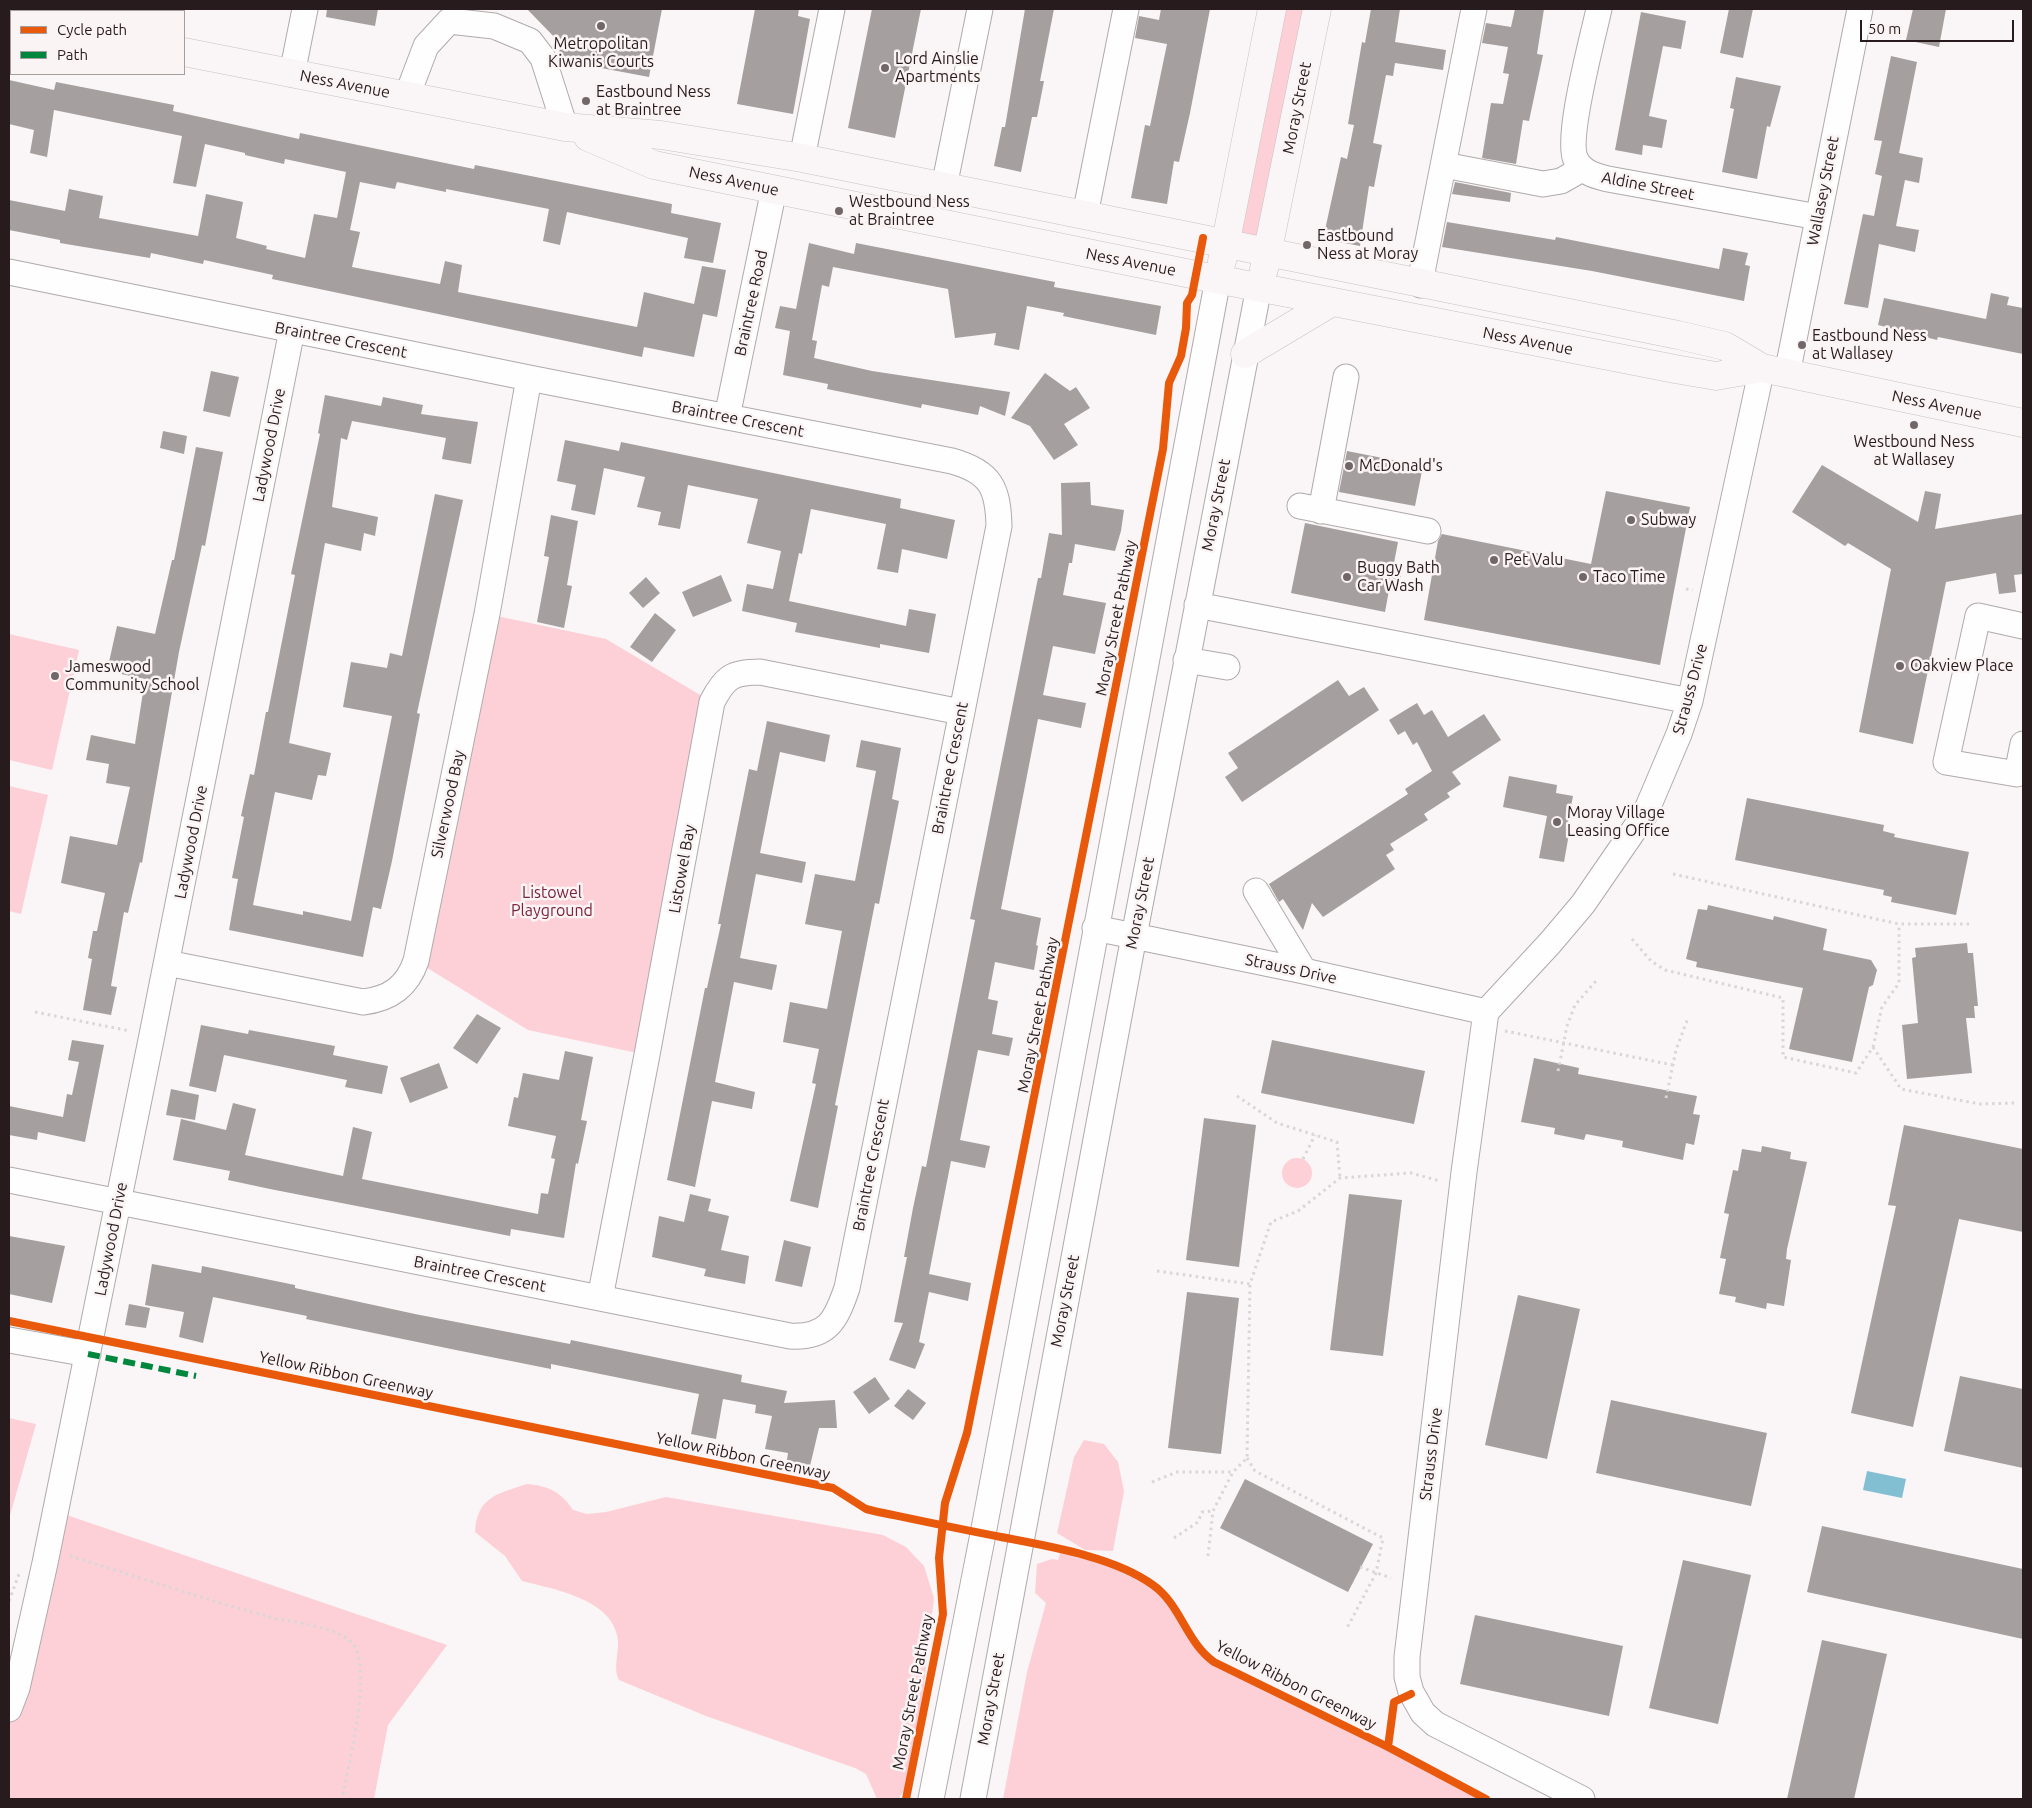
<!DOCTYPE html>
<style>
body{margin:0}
#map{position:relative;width:2032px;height:1808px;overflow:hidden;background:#faf5f6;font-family:Ubuntu,sans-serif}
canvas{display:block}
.frame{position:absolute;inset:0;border:10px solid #271b1d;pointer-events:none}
.legend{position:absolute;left:10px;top:10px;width:175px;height:65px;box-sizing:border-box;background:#fbf4f5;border:1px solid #a69d9f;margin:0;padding:6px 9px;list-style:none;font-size:15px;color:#271b1d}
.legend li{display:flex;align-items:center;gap:10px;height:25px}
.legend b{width:25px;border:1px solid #a69d9f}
.scale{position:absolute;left:1860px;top:20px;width:154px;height:22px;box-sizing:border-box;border:2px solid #271b1d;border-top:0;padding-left:6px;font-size:15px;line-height:18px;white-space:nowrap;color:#271b1d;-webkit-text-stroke:4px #fbf4f5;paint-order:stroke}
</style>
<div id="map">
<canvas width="2032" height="1808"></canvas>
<div class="frame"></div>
<ul class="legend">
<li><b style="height:6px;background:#e8590c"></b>Cycle path</li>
<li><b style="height:6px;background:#00873e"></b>Path</li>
</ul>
<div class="scale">50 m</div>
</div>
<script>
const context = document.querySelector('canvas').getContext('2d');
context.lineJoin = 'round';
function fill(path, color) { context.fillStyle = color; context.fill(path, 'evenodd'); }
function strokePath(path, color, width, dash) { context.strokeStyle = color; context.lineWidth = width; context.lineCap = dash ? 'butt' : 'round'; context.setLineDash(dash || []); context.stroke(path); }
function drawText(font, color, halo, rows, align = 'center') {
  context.font = font + ' Ubuntu,sans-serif'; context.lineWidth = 5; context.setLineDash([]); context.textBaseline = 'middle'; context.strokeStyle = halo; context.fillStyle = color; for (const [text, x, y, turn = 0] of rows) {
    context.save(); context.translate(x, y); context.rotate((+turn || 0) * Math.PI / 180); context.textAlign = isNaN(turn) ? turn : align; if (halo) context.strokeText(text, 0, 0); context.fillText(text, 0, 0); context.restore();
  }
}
fill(new Path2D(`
 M1271,9H1317L1268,252L1225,243Z
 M487,614L606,639L712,702L647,1055L528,1030L416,961Z
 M9,634L79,650L52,770L9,760Z
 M9,786L48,795L21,914L9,911Z
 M1282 1173a15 15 0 1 1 30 0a15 15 0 1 1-30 0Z
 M9,1418L36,1424L9,1519Z
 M1084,1440L1104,1444L1118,1462L1124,1491L1113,1551L1085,1550L1057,1533L1074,1457Z
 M527,1484C549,1486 561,1492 573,1510L587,1514L606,1512L666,1497L883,1535L906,1547L924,1566L934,1598L916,1754L907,1787L898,1799H877L866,1774L855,1768L706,1716L619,1680C612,1666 621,1650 617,1635C609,1598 552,1589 522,1581L505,1556L475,1532C477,1497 497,1494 527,1484Z
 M55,1511L447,1645L388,1725L374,1799H9V1709Z
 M1061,1550C1096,1560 1142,1567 1167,1598C1184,1619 1191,1646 1214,1662L1388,1747L1486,1799H1003L1027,1672L1046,1603L1035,1593L1037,1564L1052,1559L1058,1560Z`), '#fdd0d7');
fill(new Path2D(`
 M1867,1471L1906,1479L1902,1498L1863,1490Z`), '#82bfd3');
fill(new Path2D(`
 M327,9H378L375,26L326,17Z
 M527,9H662L649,77L559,60L560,43Z
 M755,9H799L798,16L810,19L793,114L737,104Z
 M872,9H921L895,138L848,128Z
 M1025,9H1054L1040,81H1044L1037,117H1032L1021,172L994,166L1002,127H1005Z
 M1161,9H1210L1190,113L1179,162L1174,161L1167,204L1131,198L1145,125L1150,126L1167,44L1135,38L1139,16L1159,20Z
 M1371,9H1400L1395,42L1446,50L1443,70L1395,63L1393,76L1386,75L1373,143L1382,145L1374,187L1369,186L1360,246L1323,239L1341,157L1347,159L1354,125L1348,124L1362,42L1365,43Z
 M1515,9H1544L1537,54L1543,55L1529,121L1523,120L1516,164L1482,158L1491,103L1503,104L1509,74L1503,73L1508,47L1482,43L1486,23L1511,27Z
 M1729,9H1753L1743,58L1720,53Z
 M1913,9H1946L1939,47L1906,40Z
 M1641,12L1686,21L1681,49L1663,46L1649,116L1667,120L1662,148L1643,145L1642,155L1615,150Z
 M1891,56L1917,62L1899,153L1923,158L1919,183L1905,180L1896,226L1919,230L1915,252L1879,244L1868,308L1844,304L1863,214L1874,216L1882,176L1875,174L1882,141L1874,140Z
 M1736,77L1781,86L1770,127L1767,126L1757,179L1722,172L1734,109L1730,108Z
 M9,80L54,90L56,82L174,105L173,111L299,139L300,133L474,169L475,165L672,204L671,213L721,223L713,263L684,258L688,238L567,212L560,245L543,241L549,209L446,189V192L397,182L395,189L360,182L350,230L360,232L352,267L440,284L445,261L462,265L458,292L637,327L644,292L694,304L702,266L726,270L717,317L703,314L694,357L644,347L642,357L272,279L273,275L204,260L203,264L151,253L150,258L60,243V240L9,230V200L65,211L69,189L103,196L99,218L198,236L206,194L243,202L236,238L267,246L266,249L305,258L314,214L337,218L346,172L285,159L284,164L245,155V153L205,144L196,187L173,183L182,136L54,110L47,157L30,153L34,130L9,124Z
 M1455,182L1511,193L1510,202L1452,194Z
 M1447,222L1555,240L1556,237L1719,269L1723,248L1748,253L1745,265L1750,266L1744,301L1592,271L1442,247Z
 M809,243L854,254L856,243L1055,282L1054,287L1161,306L1156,335L1063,316L1064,313L1027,306L1019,350L994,345L996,333L955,338L948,289L833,267L829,287L822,285L812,340L817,341L814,358L872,371L1010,392L1005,416L980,406L978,415L922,404L921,408L827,389L828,384L783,375L790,331L775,328L780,306L796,309Z
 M1991,293L2009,297L2007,305L2023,308V354L1938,337L1937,340L1878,325L1884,298L1986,319Z
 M211,371L239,377L230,417L203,411Z
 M1045,373L1070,391L1076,387L1090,408L1064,424L1078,445L1054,460L1030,426L1011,418Z
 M325,395L381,406L383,397L423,405L421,414L478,422L471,464L442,459L446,438L352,421L347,440L341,438L332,507L378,517L375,536L364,533L361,551L325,543L289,743L331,753L326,776L318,775L312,800L275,792L253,905L303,915V911L351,921L392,716L343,707L351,662L387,668L390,653L402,656L435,494L463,500L417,713L420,714L392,861L381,909L373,907L363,957L229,930L238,879L232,878L244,817L241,816L250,774L254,775L266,712H268L295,575L291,574L320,434L318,433Z
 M163,431L187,436L184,454L160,448Z
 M565,440L619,451L621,442L660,450L901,499L900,508L955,520L947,559L902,549L898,573L877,569L886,524L811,509L802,554L799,553L789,601L906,626L909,609L936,614L929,653L880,644V648L795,632L797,623L742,611L747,584L773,589L781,551L747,543L758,499L688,485L680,529L658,525L661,512L637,507L645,477L604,468L595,515L571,510L576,485L557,481Z
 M196,447L223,452L205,546L202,545L179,652L142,863L140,862L128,913L124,912L111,986L117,987L111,1015L83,1010L92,959L88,958L93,931H97L105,893L61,883L70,836L117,845L130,787L106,783L109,764L86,760L91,735L135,744L145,679L107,671L117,626L155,634L172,560H174Z
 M1347,451L1423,466L1415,506L1339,492Z
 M1822,465L1918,522L1925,491L1941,494L1935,529L2023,514V574L2014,575L2016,592L1999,594L1996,573L1946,582L1913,744L1859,732L1891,569L1848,543L1845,546L1792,512Z
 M1090,482L1091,505L1124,510L1121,531L1115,551L1075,544L1072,563H1069L1063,595L1106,603L1095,654L1053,646L1043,695L1086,703L1081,728L1038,719L1001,909L1041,918L1036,945L1038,946L1034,970L995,962L988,999L998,1001L992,1034L1013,1038L1009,1056L978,1050L960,1140L990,1146L985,1168L951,1161L929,1274L971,1283L968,1301L929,1292L919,1342L925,1344L915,1369L889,1360L903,1323L894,1322L907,1257H904L913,1208L922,1166L926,1167L975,920L970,919L1038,578H1041L1049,533L1062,535L1061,483Z
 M1606,491L1690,507L1660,665L1424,620L1438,541L1442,534L1591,564Z
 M551,515L578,521L567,585L572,586L564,628L537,622L549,557L544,556Z
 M1305,523L1398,542L1394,563L1403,565L1398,591L1389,590L1385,612L1291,593Z
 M721,575L732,601L693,617L682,592Z
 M646,577L660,593L643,608L629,593Z
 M655,613L676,630L652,662L630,647Z
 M1338,680L1349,696L1364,687L1379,710L1242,802L1225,777L1238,768L1228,753Z
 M1417,703L1424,715L1432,710L1448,737L1484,714L1501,740L1452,772L1461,784L1447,793L1450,797L1424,814L1428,820L1390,844L1394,850L1386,855L1395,869L1323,917L1312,903L1303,930L1283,899L1279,902L1269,884L1408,794L1405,789L1432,771L1417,742L1413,745L1405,731L1398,735L1389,720Z
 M767,721L830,735L825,762L780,752L760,853L806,862L802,883L756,874L740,958L777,965L772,990L734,982L715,1082L755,1092L752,1109L712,1101L695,1187L667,1180L705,988H707L721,924H718L749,769L757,771Z
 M861,740L901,748L892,799L899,801L879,904L875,903L859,984L835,1105L838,1106L818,1208L790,1201L816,1084L812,1083L819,1049L783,1042L790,1002L827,1009L842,931L805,924L815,874L855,881L876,771L856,767Z
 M1509,776L1557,785L1556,793L1573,796L1567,827L1570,828L1564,862L1539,858L1547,816L1503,807Z
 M1747,798L1884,825L1883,831L1895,834L1894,837L1969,852L1956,915L1891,902L1892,897L1883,895L1884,890L1735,860Z
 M1708,905L1773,920L1774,916L1827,929L1823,950L1871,960L1877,970L1873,985L1869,987L1852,1062L1789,1049L1803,988L1696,967L1697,962L1686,959L1698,909L1707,910Z
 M1967,943L1968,953H1973L1978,1006H1974L1975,1018H1966L1972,1073L1907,1079L1902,1025L1918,1023L1912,958L1916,957L1915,948Z
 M477,1014L501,1028L477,1064L453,1048Z
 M201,1025L248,1034L249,1030L335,1046L333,1055L388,1066L382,1094L345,1087L347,1080L224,1055L216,1092L189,1086Z
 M72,1040L104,1045L85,1142L38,1132L37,1140L9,1135V1106L63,1117L67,1094L72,1095L79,1062L68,1060Z
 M1272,1040L1425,1071L1414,1124L1261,1093Z
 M565,1051L593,1057L581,1120L587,1121L578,1164L576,1163L564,1238L511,1229L510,1236L270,1189L228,1180L230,1171L173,1160L181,1119L226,1130L233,1103L256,1109L245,1155L343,1176L353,1127L372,1132L362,1179L538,1214L541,1193L548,1194L555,1159L551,1158L556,1136L508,1126L514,1097L518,1098L523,1073L559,1080Z
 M1534,1058L1579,1068L1578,1074L1697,1096L1693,1114L1700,1115L1694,1145L1686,1143L1683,1160L1622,1147L1623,1141L1586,1134L1584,1140L1554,1134L1555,1128L1521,1122Z
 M439,1063L448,1088L410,1103L400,1078Z
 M171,1089L199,1095L195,1120L166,1115Z
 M1204,1118L1256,1125L1239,1267L1186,1260Z
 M1904,1125L2023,1149V1232L1959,1219L1913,1427L1851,1413L1896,1206L1888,1205Z
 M1762,1146L1791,1152L1790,1159L1807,1162L1787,1249L1786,1259L1791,1260L1784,1306L1767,1303L1766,1309L1735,1302L1736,1297L1719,1294L1726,1259L1720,1258L1729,1214L1724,1213L1733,1170L1738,1171L1742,1149L1761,1152Z
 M690,1194L711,1199L708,1211L729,1216L721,1250L749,1256L745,1284L704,1276L706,1269L652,1257L659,1216L684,1222Z
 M1349,1194L1402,1200L1383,1356L1330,1350Z
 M9,1236L65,1246L52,1303L9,1294Z
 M784,1240L811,1247L802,1287L775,1281Z
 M152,1264L201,1273L202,1266L295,1285V1288L415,1314L570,1344L571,1340L742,1375L741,1382L787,1391L784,1403L835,1400L837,1428H819L810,1466L787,1460L788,1453L765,1449L772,1416L755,1413L756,1405L723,1399L716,1439L691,1434L699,1394L551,1364V1369L456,1350L306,1319L307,1316L213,1297L203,1343L179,1337L184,1312L145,1305Z
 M1187,1292L1239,1298L1221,1454L1168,1448Z
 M1518,1295L1580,1309L1547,1459L1485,1445Z
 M129,1304L150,1308L146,1328L125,1325Z
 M1960,1376L2023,1389V1468L1944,1451Z
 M875,1377L890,1399L869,1414L853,1392Z
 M908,1389L926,1403L913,1420L894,1406Z
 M1611,1400L1767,1433L1751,1506L1596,1473Z
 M1245,1479L1373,1544L1348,1592L1220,1528Z
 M1822,1526L2023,1569V1639L1807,1592Z
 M1683,1560L1751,1575L1718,1724L1649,1708Z
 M1475,1615L1623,1646L1609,1716L1460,1684Z
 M1822,1640L1887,1654L1854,1799H1787Z`), '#a69fa0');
const minor = new Path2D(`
 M1599,9C1593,37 1565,139 1576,160C1583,173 1596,176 1608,179L1818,217
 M148,11L149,9
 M292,74L305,9
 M407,96L426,46L449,21L494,26L530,41L543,58L565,127
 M802,158L832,9
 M1444,165L1543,184L1561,181L1582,169
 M944,187L980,9
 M1085,215L1126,9
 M9,272L529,378L952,461C991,472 998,488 999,526L847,1288C836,1320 828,1338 790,1336L9,1180
 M1421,285L1423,267L1474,9
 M1787,374L1860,9
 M727,417L774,189
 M1300,506L1428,531
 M1321,511L1346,377
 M1197,605L1690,701
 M2023,626L1978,616L1946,762L2017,774L2023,744
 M1186,660L1227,667
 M1256,891L1304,971
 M1095,928L1304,971L1486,1012
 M167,963L363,1002C390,999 407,987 416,961L487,614L529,378
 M600,1298L647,1055L712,702C725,677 732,672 760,672L961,712
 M9,1340L88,1354
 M9,1709L17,1688L45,1563L152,1035L292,330
 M931,1799L983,1534L1218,279
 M973,1799L1134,936L1259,287
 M1582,1799L1435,1724L1423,1713L1411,1692L1407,1677V1657L1464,1172L1486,1012L1550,943L1583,904L1645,814L1679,734L1690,701L1762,368`);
const major = new Path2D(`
 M9,16H11
 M184,52L565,127L661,135L802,158L1678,335L1725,346L1762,368L2023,423
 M588,137L654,165L1196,275L1675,369L1716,376L1762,368
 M1222,261L1272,9
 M1264,269L1317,9
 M1245,354L1332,302`);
strokePath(minor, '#b1aaab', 27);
strokePath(major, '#cac1c2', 29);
strokePath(new Path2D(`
 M1686,589L1693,590
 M1673,874L1899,924H1971
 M1632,939L1651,961L1665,970L1783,998V1057L1856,1073L1873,1047L1882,1007L1899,983V924
 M35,1012L130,1031
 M1505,1031L1673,1065
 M1873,1047L1901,1089L1980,1104L2016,1103
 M1558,1071L1567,1026L1575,1005L1596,981
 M1237,1096L1277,1123L1337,1142L1340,1178
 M1666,1098L1676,1050L1688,1018
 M1303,1159L1315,1135
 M1157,1271L1250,1284L1271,1222L1298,1211L1340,1178L1411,1173L1440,1181
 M1247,1458L1255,1471L1383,1538L1376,1573L1347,1628
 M1152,1482L1177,1472H1232
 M1174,1538L1198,1522L1202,1512L1213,1511
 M70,1556C135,1576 200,1598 266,1616C289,1622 323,1625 343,1636C349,1639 353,1643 356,1649C370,1684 349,1762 342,1799
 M1208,1556L1213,1511L1233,1472L1247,1458L1250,1284
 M1360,1567L1391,1578
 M9,1601L19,1574`), '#d9d6d7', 3, [2.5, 4]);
strokePath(minor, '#fefefe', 25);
strokePath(major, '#faf5f6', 28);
strokePath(new Path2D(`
 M88,1354L196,1376`), '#00873e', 6, [12, 6]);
strokePath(new Path2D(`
 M9,1321L833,1488L866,1509L874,1511C917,1520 959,1529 1001,1537C1048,1546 1115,1557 1153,1585C1181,1605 1186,1642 1214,1662L1388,1747L1486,1799
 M1388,1747L1394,1702L1411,1694
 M906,1799L943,1614L939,1558L945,1503L967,1433L1163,449L1169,383L1181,356L1186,328L1187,303L1192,295L1203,238`), '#e8590c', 8);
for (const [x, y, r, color] of [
 [601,26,5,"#716769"],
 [885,68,5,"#716769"],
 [586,101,5,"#716769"],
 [839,211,5,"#716769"],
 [1307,245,5,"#716769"],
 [1802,345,5,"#716769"],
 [1914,425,5,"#716769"],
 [1349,466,5,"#716769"],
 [1631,520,5,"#716769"],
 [1494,560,5,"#716769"],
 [1347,577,5,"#716769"],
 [1583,577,5,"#716769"],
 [1900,666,5,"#716769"],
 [55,676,5,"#716769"],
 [1557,822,5,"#716769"]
]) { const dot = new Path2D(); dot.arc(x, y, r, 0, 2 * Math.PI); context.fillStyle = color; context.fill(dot); strokePath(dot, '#fbf4f5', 2); }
drawText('16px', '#271b1d', '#fbf4f5', [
 ["Metropolitan",601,44,"center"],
 ["Kiwanis Courts",601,62,"center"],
 ["Lord Ainslie",895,59],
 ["Apartments",895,77],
 ["Eastbound Ness",596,92],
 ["at Braintree",596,110],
 ["Westbound Ness",849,202],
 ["at Braintree",849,220],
 ["Eastbound",1317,236],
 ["Ness at Moray",1317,254],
 ["Eastbound Ness",1812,336],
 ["at Wallasey",1812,354],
 ["Westbound Ness",1914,442,"center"],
 ["at Wallasey",1914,460,"center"],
 ["McDonald's",1359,466],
 ["Subway",1641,520],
 ["Pet Valu",1504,560],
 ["Buggy Bath",1357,568],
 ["Car Wash",1357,586],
 ["Taco Time",1593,577],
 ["Oakview Place",1910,666],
 ["Jameswood",65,667],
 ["Community School",65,685],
 ["Moray Village",1567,813],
 ["Leasing Office",1567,831]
], 'left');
drawText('16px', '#271b1d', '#fbf4f5', [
 ["Ness Avenue",345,84,11],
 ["Moray Street",1297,108,-79],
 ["Ness Avenue",734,181,12],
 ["Aldine Street",1648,186,11],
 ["Wallasey Street",1823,191,-79],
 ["Ness Avenue",1131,262,11],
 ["Braintree Road",751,303,-78],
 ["Braintree Crescent",341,340,11],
 ["Ness Avenue",1528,341,11],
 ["Ness Avenue",1937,405,12],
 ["Braintree Crescent",738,419,11],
 ["Ladywood Drive",269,445,-79],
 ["Moray Street",1216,505,-79],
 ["Moray Street Pathway",1116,618,-79],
 ["Strauss Drive",1690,689,-75],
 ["Braintree Crescent",950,768,-79],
 ["Silverwood Bay",448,804,-78],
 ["Ladywood Drive",191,842,-79],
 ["Listowel Bay",682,869,-80],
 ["Moray Street",1140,903,-79],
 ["Strauss Drive",1291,969,12],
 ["Moray Street Pathway",1038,1015,-79],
 ["Braintree Crescent",871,1165,-79],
 ["Ladywood Drive",111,1239,-79],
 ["Braintree Crescent",480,1274,11],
 ["Moray Street",1065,1301,-79],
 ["Yellow Ribbon Greenway",346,1375,12],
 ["Strauss Drive",1431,1454,-83],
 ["Yellow Ribbon Greenway",743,1456,12],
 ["Yellow Ribbon Greenway",1296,1685,27],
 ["Moray Street Pathway",913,1692,-79],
 ["Moray Street",991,1699,-80]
]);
drawText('16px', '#7c223b', '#fbf4f5', [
 ["Listowel",552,893],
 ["Playground",552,911]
]);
</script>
